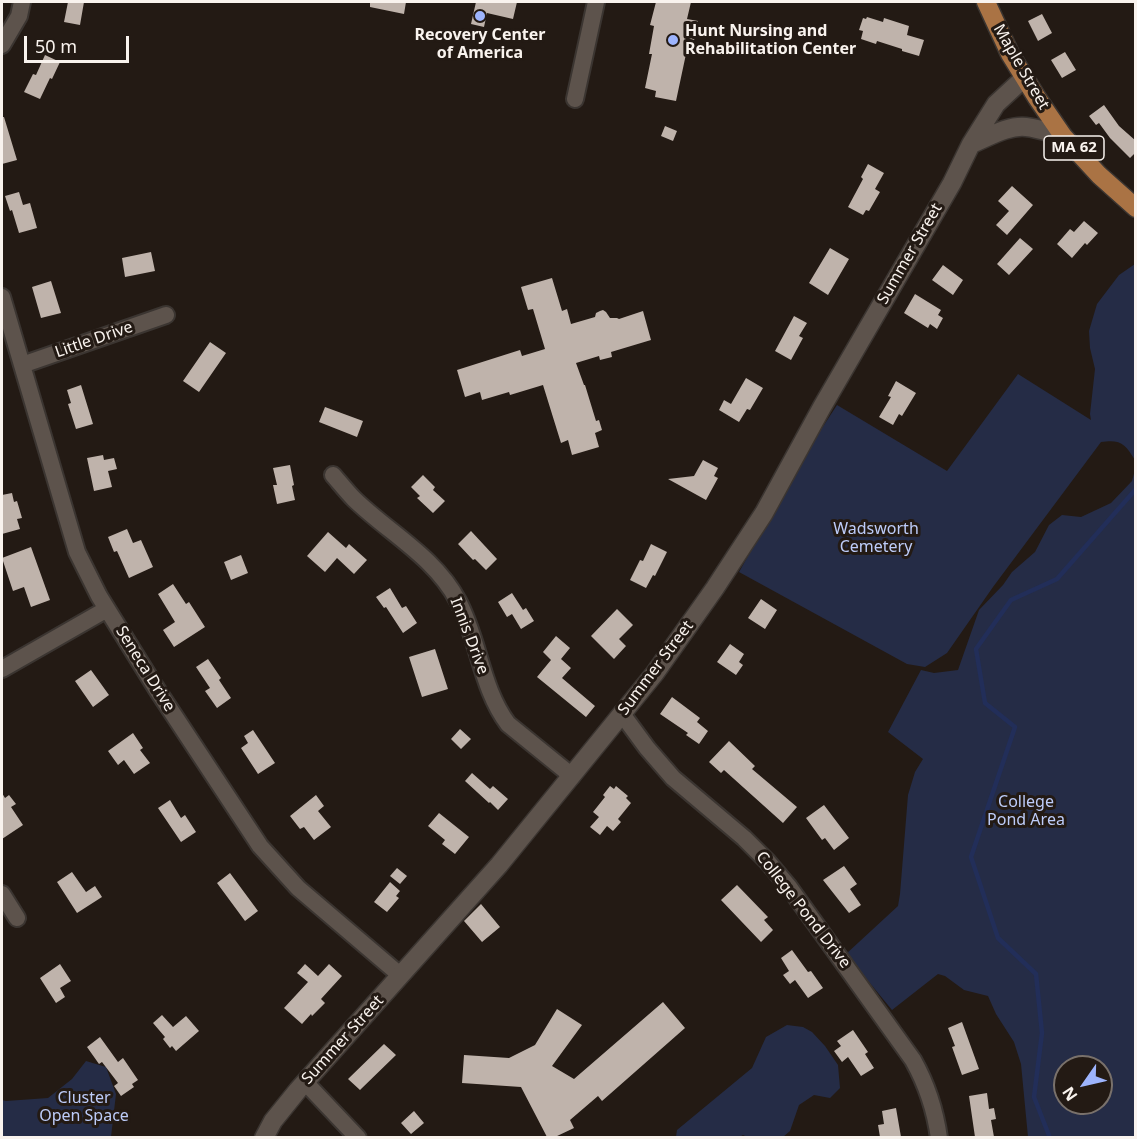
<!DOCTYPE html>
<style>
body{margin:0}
#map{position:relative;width:1137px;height:1139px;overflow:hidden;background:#231a14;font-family:"Noto Sans",sans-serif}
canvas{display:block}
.frame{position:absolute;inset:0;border:3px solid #f9f3ee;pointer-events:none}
.north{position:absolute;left:1053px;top:1055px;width:60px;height:60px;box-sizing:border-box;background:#231a14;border:2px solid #79716b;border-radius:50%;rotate:236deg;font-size:16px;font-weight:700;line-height:24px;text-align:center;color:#f9f3ee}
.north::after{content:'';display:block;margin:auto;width:21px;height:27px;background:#9db4fd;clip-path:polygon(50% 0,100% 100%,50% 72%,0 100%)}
.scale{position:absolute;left:24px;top:36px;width:105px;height:27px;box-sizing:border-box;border:3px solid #f9f3ee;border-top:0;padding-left:8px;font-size:18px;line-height:21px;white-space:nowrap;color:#f9f3ee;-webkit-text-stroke:4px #231a14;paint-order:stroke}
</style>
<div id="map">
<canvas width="1137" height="1139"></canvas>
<div class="frame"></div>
<div class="north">N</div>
<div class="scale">50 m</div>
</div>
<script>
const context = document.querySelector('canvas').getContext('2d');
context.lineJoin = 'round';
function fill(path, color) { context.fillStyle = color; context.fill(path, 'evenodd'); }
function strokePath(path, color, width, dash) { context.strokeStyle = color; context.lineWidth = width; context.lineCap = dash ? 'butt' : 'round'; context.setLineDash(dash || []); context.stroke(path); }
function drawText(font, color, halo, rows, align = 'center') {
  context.font = font + ' "Noto Sans",sans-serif'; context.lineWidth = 6; context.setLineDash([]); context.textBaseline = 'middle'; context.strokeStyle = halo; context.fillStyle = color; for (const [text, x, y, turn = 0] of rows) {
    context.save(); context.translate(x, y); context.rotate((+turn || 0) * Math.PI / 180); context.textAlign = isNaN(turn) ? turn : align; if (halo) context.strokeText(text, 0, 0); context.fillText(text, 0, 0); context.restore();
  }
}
fill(new Path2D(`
 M1135,264V460C1125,444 1121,439 1101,442L993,587L947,653L925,667L907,664L739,572L809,448L837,405L947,471L1018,374L1091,420L1090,414L1095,369L1090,348L1089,331L1097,304L1119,275Z
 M1135,470V1137H1028L1021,1064L1014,1042L996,1014L988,996L964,990L945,976L938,974L892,1010L846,954L898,906L900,894L908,795L915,772L923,759L888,732L921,670L934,673L958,670L979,610L1003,585L1012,572L1035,552L1049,525L1062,515L1081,517L1111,503L1132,481ZM1065,1067H1101V1103H1065Z
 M787,1025L803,1027L812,1032L825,1046L838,1065L840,1088L830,1098L814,1095L799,1105L790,1131L783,1137H747L743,1135L738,1138L676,1137L677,1130L752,1068L766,1037Z
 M86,1061L106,1067L116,1094L111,1137H2V1100L6,1101L48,1098L72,1079Z`), '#252c46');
strokePath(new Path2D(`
 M1050,1138L1034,1097L1042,1033L1036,974L998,938L971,857L1015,727L985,703L976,649L1011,600L1057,579L1136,489`), '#222e59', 4.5);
fill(new Path2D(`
 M68,2H84L80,25L64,22Z
 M370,2H406L404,14L370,7Z
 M476,2H517L513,19L487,13L484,27L471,24Z
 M656,2H691L687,19L698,21L691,55L686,54L676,101L655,97L656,91L645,88L652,54H649L654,26L650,25Z
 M1042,14L1052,33L1038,41L1028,21Z
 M867,17L883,22L884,18L909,26L907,35L924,40L919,56L902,51V49L877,41L876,44L861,39L863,31L859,30L863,18L866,19Z
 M1065,52L1076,70L1062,78L1051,60Z
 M45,55L60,62L52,79L50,78L40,99L24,92L33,74L36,75Z
 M1104,105L1119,126L1136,141V152L1130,158L1110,138L1099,123L1096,125L1089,116Z
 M2,117H4L17,160L2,164Z
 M665,126L677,131L673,141L661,136Z
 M868,164L884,173L875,189L880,192L869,211L866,210L863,215L848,207L863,179L861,177Z
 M1012,186L1033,205L1007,235L996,225L1009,211L998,201Z
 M19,192L23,205L30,203L37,228L19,233L12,210L10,211L5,196Z
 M1084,221L1098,233L1087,245L1085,243L1072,258L1057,244L1070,229L1074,232Z
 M1020,238L1033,249L1009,275L997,264Z
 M830,248L849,259L828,295L809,283Z
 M151,252L155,271L125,277L122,258Z
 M943,265L963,280L953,295L932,280Z
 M552,278L562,311L567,309L571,324L595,317L596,313L600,311L603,310L606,312L610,318H617L619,319L643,311L651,340L611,352L612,357L600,360L599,356L576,363L584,385H585L596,421L599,420L602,430L595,433L599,447L572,455L568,440L561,443L543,385L510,395L509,392L482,400L480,392L465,397L457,370L520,350L522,356L545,349L533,309L528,310L521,287Z
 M51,281L61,313L41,318L32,287Z
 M915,294L941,310L938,315L943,318L937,329L930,324L928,328L904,313Z
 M794,316L807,323L799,336L803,338L791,360L775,351Z
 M210,342L226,353L199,392L183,381Z
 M746,378L763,388L750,410L747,409L739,422L719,410L724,400L731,404Z
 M896,381L916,393L902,416L899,414L893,425L879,417L891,397L888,396Z
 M81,385L93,424L76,429L68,404L71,403L67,390Z
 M325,407L363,421L357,437L319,422Z
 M103,455L104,460L114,458L117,469L108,471L112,487L94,491L87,458Z
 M703,460L718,468L714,476L718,478L706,500L668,479L694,476Z
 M290,465L294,485L292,486L295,500L277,504L273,485H277L273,468Z
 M423,475L435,487L433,490L445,501L433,513L417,498L420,496L411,487Z
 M12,493L14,502L17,501L22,518L17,519L20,529L2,534V495Z
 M127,529L133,543L141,540L153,567L129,578L117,551L114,552L108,537Z
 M471,531L497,559L486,570L475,559L473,560L458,544Z
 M328,532L346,548L349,544L367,560L354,574L337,558L325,572L307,556Z
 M651,544L667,552L655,576L653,575L646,588L630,580L640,560L643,561Z
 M31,547L50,600L31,607L24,587L13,591L2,558Z
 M241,555L248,573L231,580L224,562Z
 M173,584L186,604L189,602L205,627L174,647L163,630L175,622L158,594Z
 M390,588L402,608L406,606L417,623L403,633L386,607L384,608L376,597Z
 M512,593L523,610L526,608L534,621L521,629L512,614L507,617L498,602Z
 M761,599L777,610L765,629L748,618Z
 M617,609L633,625L619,639L626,646L614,659L591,636Z
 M556,636L570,648L561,659L571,668L562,678L595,706L586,717L537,677L551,660L543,652Z
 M730,644L744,654L739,662L743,665L736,675L717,662Z
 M435,649L448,689L422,697L409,657Z
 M208,659L221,678L219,680L231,698L217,708L205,691L210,688L196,667Z
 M91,670L109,695L93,707L75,681Z
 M672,697L700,718L697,722L708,731L699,744L686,735L688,733L660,714Z
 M460,729L471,739L461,749L451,739Z
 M253,730L275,763L258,774L241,748L248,743L244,736Z
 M133,733L143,748L140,750L150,763L134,774L124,760L118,765L108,751Z
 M729,741L755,766L752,769L797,807L783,823L724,770L721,773L709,762Z
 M472,773L490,789L493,786L508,799L498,810L490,802L489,803L465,781Z
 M610,786L614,789L616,786L628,796L626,798L631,803L618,819L621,822L613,831L607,826L600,835L590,827L599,817L593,812L605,797L603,795Z
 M2,793L5,798L9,795L16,804L11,807L23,825L2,839Z
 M316,795L324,806L318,811L331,827L314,840L304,827L300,829L290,816Z
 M170,800L181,818L185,815L196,832L181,842L158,808Z
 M824,805L849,838L834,850L825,838L822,840L806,818Z
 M439,813L469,837L455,854L442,844L445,840L428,826Z
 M844,866L857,884L850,889L861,905L849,913L823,880Z
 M397,868L407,876L400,884L390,876Z
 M72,872L86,892L95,886L102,897L77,913L57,882Z
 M230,873L258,911L245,921L217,883Z
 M390,882L400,891L396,896L399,898L387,912L374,902Z
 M737,885L768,917L764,920L773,930L761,942L721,900Z
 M481,904L500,927L482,942L464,921Z
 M792,950L808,972L811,971L823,988L808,998L795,980L790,984L783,975L789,971L781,958Z
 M60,964L71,981L60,988L65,997L56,1003L40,978Z
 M305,964L318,976L329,964L342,976L321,999L325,1003L312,1016L311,1014L302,1024L284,1008L308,982L297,973Z
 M663,1002L685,1028L602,1101L598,1096L570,1120L574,1128L555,1137H547L521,1087L462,1083L464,1055L509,1058L535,1045L557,1009L582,1025L552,1066L574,1079Z
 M162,1015L173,1027L186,1016L199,1031L176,1051L172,1046L170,1048L163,1039L165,1037L153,1023Z
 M962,1022L979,1069L962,1075L952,1047L955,1046L948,1028Z
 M853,1030L868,1052L865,1054L874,1068L861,1076L848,1057L842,1062L834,1051L841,1046L837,1041Z
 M100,1037L118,1062L123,1058L138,1080L132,1084L134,1087L121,1096L114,1086L118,1083L102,1062L99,1064L87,1047Z
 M384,1044L396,1055L360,1090L348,1079Z
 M987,1093L989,1109L994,1108L996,1119L991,1120L994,1137H975L969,1096Z
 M896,1108L901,1137H880L878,1125L884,1124L882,1111Z
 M414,1111L424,1123L411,1134L401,1123Z`), '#bfb3ab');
const minor = new Path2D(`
 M2,45L19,16L22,2
 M575,99L596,2
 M2,297L77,552L99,596L156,688L260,846L298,888L400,975
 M22,365L166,315
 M333,475C340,483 347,492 354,499C389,533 435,557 458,601C479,640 481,688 508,724L572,776
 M2,669L107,609
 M622,714L647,748L673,778L744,838L767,861L789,887L913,1060C927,1085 935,1109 939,1138
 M2,894L17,918
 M305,1082L358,1138`);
const tertiary = new Path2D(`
 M971,144C987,138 1007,125 1026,127C1038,128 1051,133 1063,136
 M264,1138L273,1121L298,1090L499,865L655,673L715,588L764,513L822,407L952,183L971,144L996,104L1024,78`);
const primary = new Path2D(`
 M986,2L1010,54L1037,98L1063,136L1099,175L1136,208`);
strokePath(minor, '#3b3531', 20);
strokePath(tertiary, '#3b3531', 21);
strokePath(primary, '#3b3531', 21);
strokePath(minor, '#5d534c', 16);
strokePath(tertiary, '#5d534c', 18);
strokePath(primary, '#aa7344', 18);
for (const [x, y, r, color] of [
 [480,16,6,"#9db4fd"],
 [673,40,6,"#9db4fd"]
]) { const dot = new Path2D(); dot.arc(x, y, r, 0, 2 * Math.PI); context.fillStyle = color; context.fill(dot); strokePath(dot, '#231a14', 2); }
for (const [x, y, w] of [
 [1074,148,60]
]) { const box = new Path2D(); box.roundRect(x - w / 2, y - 12, w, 24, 4.5); context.fillStyle = '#231a14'; context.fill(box); strokePath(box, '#f9f3ee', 1.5); }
drawText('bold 15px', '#f9f3ee', null, [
 ["MA 62",1074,148]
]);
drawText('bold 16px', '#f9f3ee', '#231a14', [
 ["Hunt Nursing and",685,31],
 ["Rehabilitation Center",685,49],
 ["Recovery Center",480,35,"center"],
 ["of America",480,53,"center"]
], 'left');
drawText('16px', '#f9f3ee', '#231a14', [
 ["Maple Street",1021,67,60],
 ["Summer Street",910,254,-60],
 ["Little Drive",94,340,-19],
 ["Innis Drive",469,636,69],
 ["Summer Street",656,668,-53],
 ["Seneca Drive",145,669,58],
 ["College Pond Drive",803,910,52],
 ["Summer Street",343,1040,-48]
]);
drawText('16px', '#bdccf9', '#231a14', [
 ["Wadsworth",876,529],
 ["Cemetery",876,547],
 ["College",1026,802],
 ["Pond Area",1026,820],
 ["Cluster",84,1098],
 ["Open Space",84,1116]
]);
</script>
